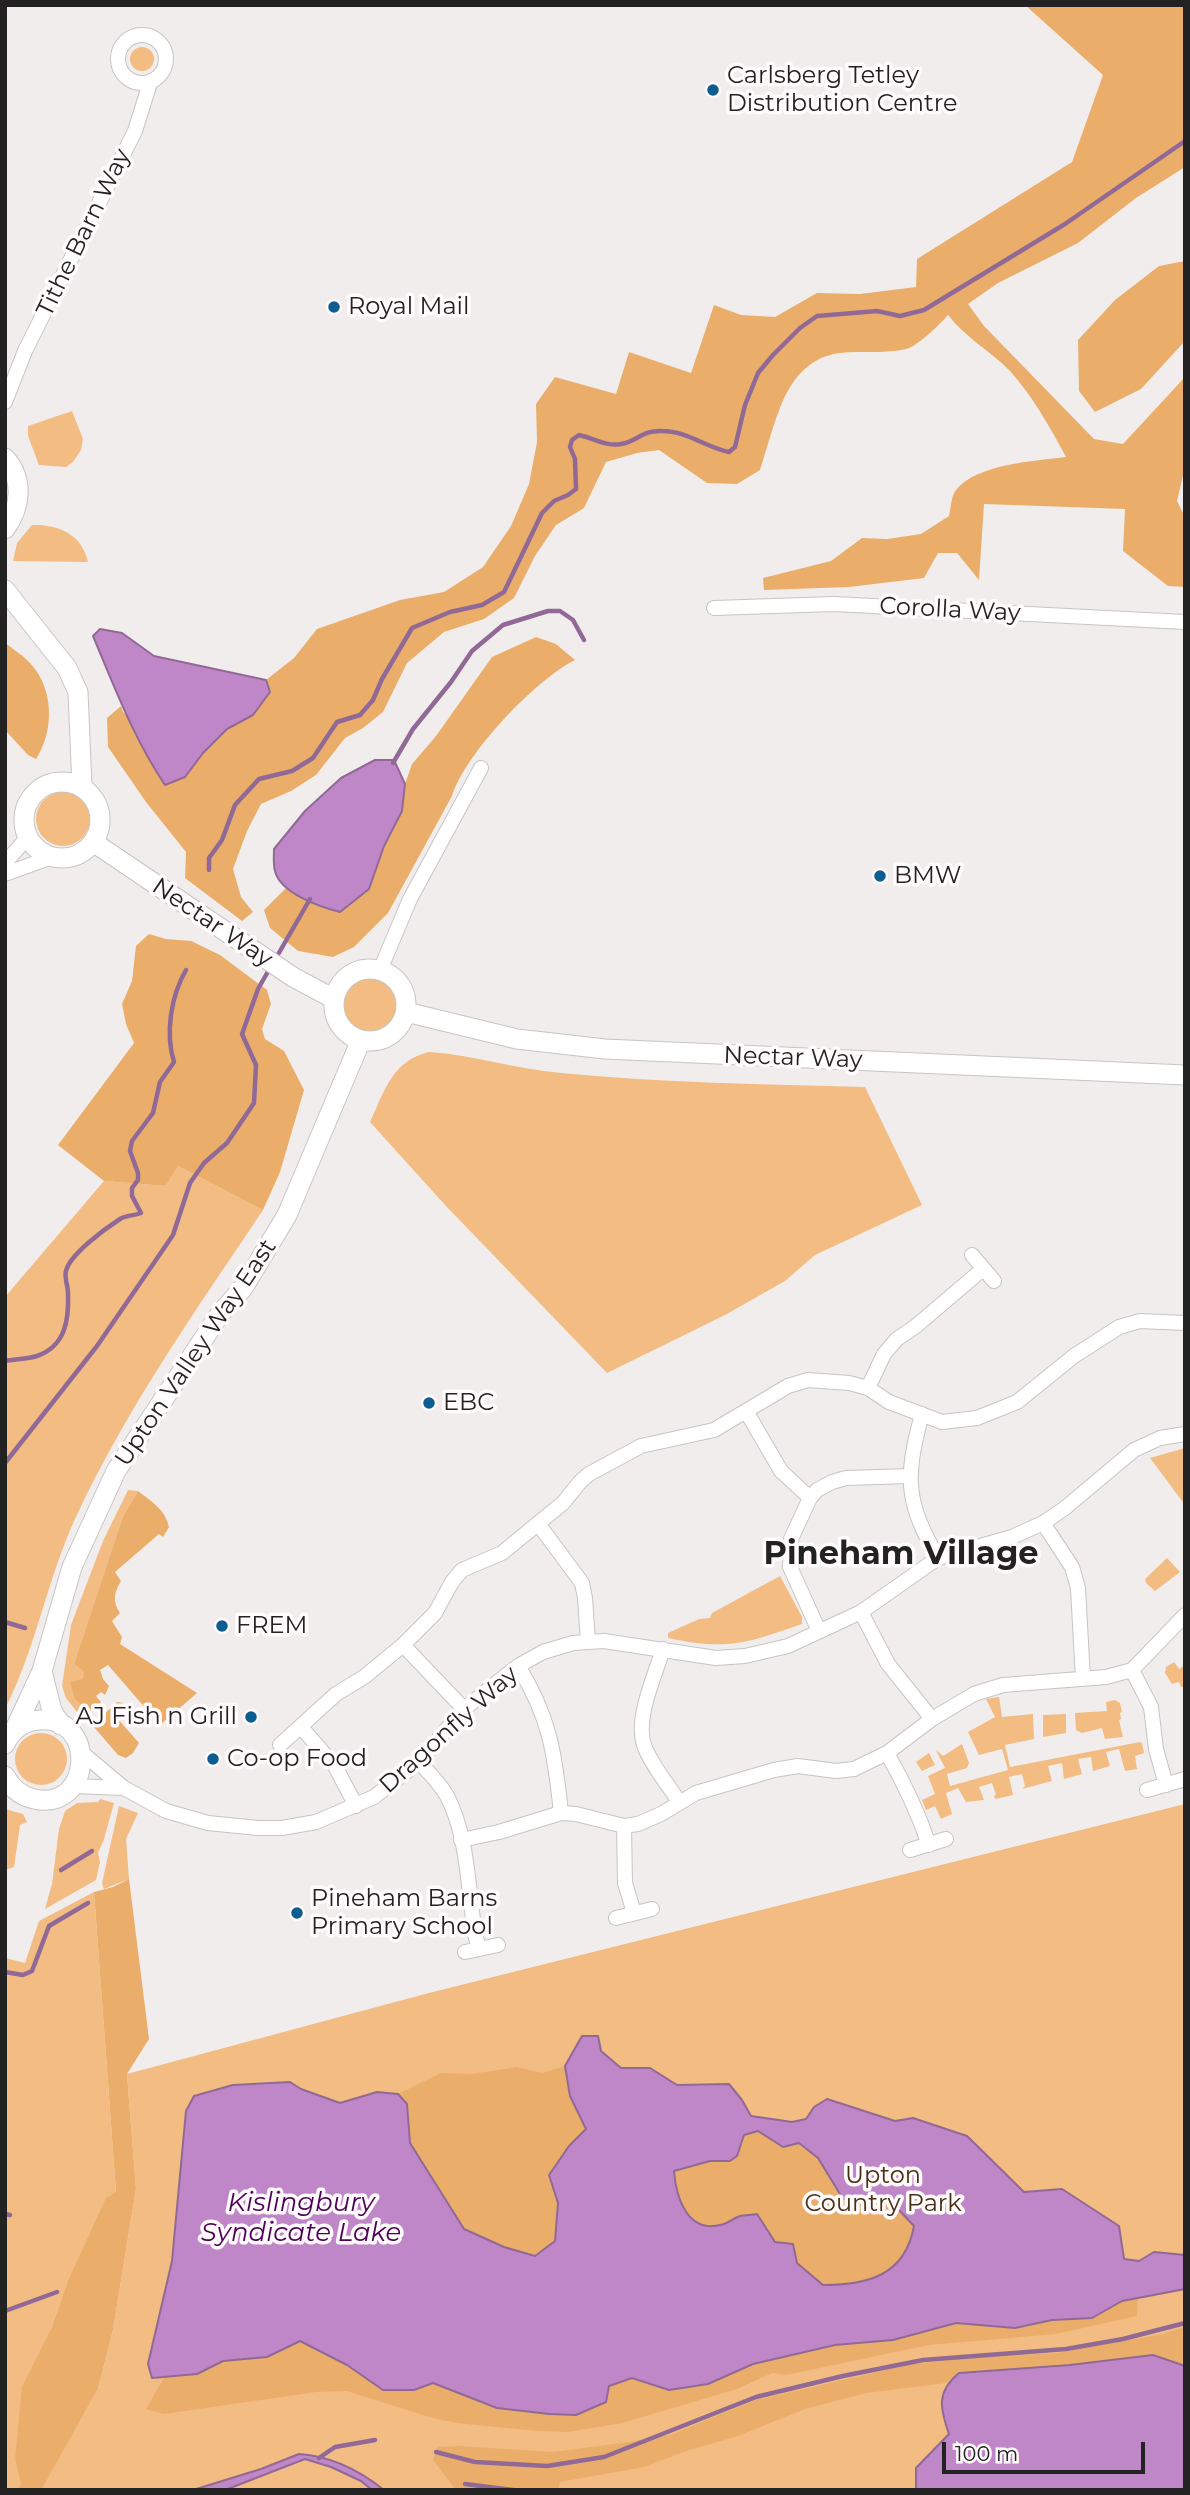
<!DOCTYPE html>
<style>
body{margin:0}
#map{position:relative;width:1190px;height:2495px;overflow:hidden;background:#f2eded;font-family:Montserrat,sans-serif}
canvas{display:block}
.frame{position:absolute;inset:0;border:7px solid #232222;pointer-events:none}
.scale{position:absolute;left:942px;top:2442px;width:203px;height:32px;box-sizing:border-box;border:4px solid #232222;border-top:0;padding-left:9px;font-size:21px;line-height:24px;white-space:nowrap;color:#232222;-webkit-text-stroke:5px #fffafb;paint-order:stroke}
</style>
<div id="map">
<canvas width="1190" height="2495"></canvas>
<div class="frame"></div>
<div class="scale">100 m</div>
</div>
<script>
const context = document.querySelector('canvas').getContext('2d');
context.lineJoin = 'round';
function fill(path, color) { context.fillStyle = color; context.fill(path, 'evenodd'); }
function strokePath(path, color, width, dash) { context.strokeStyle = color; context.lineWidth = width; context.lineCap = dash ? 'butt' : 'round'; context.setLineDash(dash || []); context.stroke(path); }
function drawText(font, color, halo, rows, align = 'center') {
  context.font = font + ' Montserrat,sans-serif'; context.lineWidth = 7; context.setLineDash([]); context.textBaseline = 'middle'; context.strokeStyle = halo; context.fillStyle = color; for (const [text, x, y, turn = 0] of rows) {
    context.save(); context.translate(x, y); context.rotate((+turn || 0) * Math.PI / 180); context.textAlign = isNaN(turn) ? turn : align; if (halo) context.strokeText(text, 0, 0); context.fillText(text, 0, 0); context.restore();
  }
}
fill(new Path2D(`
 M130 59a12 12 0 1 1 24 0a12 12 0 1 1-24 0Z
 M72,411L83,439L81,450L73,462L66,467L39,465L28,436V426Z
 M32,525C58,524 82,534 88,562L13,561L17,543Z
 M36 819a27 27 0 1 1 54 0a27 27 0 1 1-54 0Z
 M341 1005a29 29 0 1 1 58 0a29 29 0 1 1-58 0Z
 M429,1052C474,1055 516,1069 561,1073C662,1083 764,1084 865,1087L922,1205L815,1255L785,1281L725,1315L607,1373L446,1206L370,1122C385,1090 392,1061 429,1052Z
 M178,1166L263,1210C196,1310 126,1409 75,1519C47,1580 36,1648 5,1709V1297L104,1181L166,1186Z
 M1185,1448V1505L1150,1458Z
 M128,1490L138,1491L123,1516L74,1664L84,1672L87,1710L94,1709L80,1716L66,1698L62,1686L71,1625L103,1541Z
 M1167,1558L1180,1572L1155,1591L1146,1583L1145,1579Z
 M780,1576L802,1617V1624C747,1643 727,1651 668,1638V1633L699,1619L710,1618L712,1613Z
 M1174,1662L1179,1669L1185,1665V1687H1181L1179,1682L1172,1684L1165,1673L1166,1667Z
 M999,1697L1002,1717L1033,1714L1034,1739L1005,1745L1010,1767L1140,1742L1142,1743L1144,1753L1135,1756L1137,1769L1125,1771L1119,1749L1106,1752L1110,1766L1093,1771L1091,1757L1078,1759L1082,1774L1064,1779L1062,1763L1048,1766L1052,1781L1022,1789L1025,1786L1022,1774L1009,1777L1013,1795L995,1799L994,1796L996,1795L992,1783L979,1787L984,1800L966,1802L958,1788L946,1793L952,1814L941,1819L935,1806L926,1810L922,1800L935,1794L928,1776L945,1768L936,1750L943,1756L962,1744L969,1763L967,1768L947,1774L950,1786L1008,1770L1002,1749L979,1755L968,1732L995,1717L986,1699Z
 M1115,1700L1120,1703L1122,1712L1120,1713L1121,1719L1119,1720L1123,1737L1105,1739L1102,1728L1082,1733L1076,1730L1075,1713L1107,1711L1106,1702Z
 M1066,1714V1733L1043,1737V1715Z
 M15 1759a26 26 0 1 1 52 0a26 26 0 1 1-52 0Z
 M929,1753L935,1765L922,1771L916,1762Z
 M100,1799L114,1803L104,1839L98,1853L100,1862L96,1880L45,1909L52,1884L59,1829L65,1811L77,1803L98,1802Z
 M1185,1804V2490H41L98,2389L113,2330L136,2189L127,2074L425,1994Z
 M119,1806L138,1813L126,1839L129,1879L104,1889L102,1883Z
 M5,1809L23,1814L27,1822L20,1825L14,1867L5,1870Z
 M94,1892L116,2192L67,2283L51,2329L15,2460L22,2485L18,2490H5V1958L25,1963L39,1921Z`), '#f2bc82');
fill(new Path2D(`
 M1025,5H1185V167L1136,198L1078,243L998,283L968,304L984,326L1094,439L1123,444L1185,377V467L1177,501L1185,517V587L1168,586L1123,551L1125,509L984,504L979,580L957,553H938L924,578L849,587L764,590L763,578L831,561L862,538L887,539L921,534L949,516C951,508 951,496 956,490C976,464 1035,461 1066,457C1050,427 1032,395 1009,370C990,351 965,337 948,315C940,324 917,347 906,349C861,359 825,337 792,384C778,404 768,446 760,470L737,484L707,483L659,450L637,453L606,462L584,508L556,525L535,556L514,598L484,619L444,632L407,663L383,712L363,728L345,738L316,775L291,791L261,804L247,831L233,869L241,897L253,912L242,921L185,878L186,852L146,802L108,747L107,718L121,706L123,712L185,777L203,753L227,729L253,715L270,692L266,680L294,658L317,629L400,600L444,592L483,567L511,526L529,484L537,442L536,404L555,377L616,394L629,352L691,373L714,305L741,315L775,317L817,293L860,294L916,287L917,259L1072,162L1103,75Z
 M1185,261V341L1141,389L1095,412L1079,391L1078,340L1115,300L1159,266Z
 M536,637L556,644L575,660C535,680 465,754 452,796L388,913L354,947L333,957L298,951L270,928L264,910L286,888L318,906L369,889L384,846L402,811L405,784L412,764L436,736L492,657Z
 M5,643C13,649 21,654 28,661C54,686 55,730 36,759L28,755L5,730Z
 M149,934L166,939L191,941L220,955L267,990L271,1004L262,1029L265,1039L284,1051L304,1090L280,1172L263,1210L178,1166L166,1186L104,1181L58,1145L134,1043L126,1024L122,1004L132,981L136,946Z
 M138,1491C152,1502 165,1509 169,1527L163,1537L159,1534L115,1572L121,1581C114,1593 112,1601 120,1613L112,1621L122,1637L120,1644L197,1693L160,1725L108,1665L100,1670L103,1679L109,1686L105,1695L101,1692L96,1696L101,1702L94,1709L87,1710L75,1699L70,1682L83,1679L84,1672L74,1664L123,1516Z
 M117,1702L123,1703L127,1710L118,1719L139,1743L133,1753L126,1758L118,1755L94,1727L96,1722Z
 M129,1879L149,2039L127,2074L136,2189L113,2330L98,2389L43,2487L41,2490H18L21,2484L15,2460L22,2387L51,2329L67,2283L106,2198L116,2192L94,1892L113,1887Z
 M565,2066L570,2096L587,2129L569,2146L549,2175L558,2203L555,2241L535,2256L504,2247L465,2229L410,2143L407,2104L398,2094L441,2073L472,2074L517,2067L542,2073Z
 M758,2131L783,2146L799,2143L818,2157L843,2199L879,2196L898,2209L914,2226C905,2277 868,2284 823,2285L775,2243L757,2214C752,2215 745,2215 740,2216C733,2218 728,2224 720,2225C686,2233 676,2197 674,2171L710,2161H731L741,2147L744,2135Z
 M1138,2298L1137,2316L1056,2334L929,2345L786,2375L772,2373L737,2389L622,2423L568,2432L537,2431L456,2423L429,2417L347,2391L316,2392L164,2414L146,2409L164,2378L197,2374L223,2361L267,2357L300,2340L347,2365L383,2390H414L433,2383L497,2408L576,2415L609,2386L632,2378L669,2390L708,2384L753,2364L835,2345L893,2340L956,2323L1015,2328L1052,2320L1092,2318L1122,2301Z
 M1185,2327V2366L1153,2355L1070,2365L959,2373L946,2383L866,2393L805,2409L738,2436L686,2451L644,2467L560,2482L558,2490H456L433,2460L438,2447L458,2446L553,2452L629,2442L670,2435L756,2400L912,2364L969,2358L1056,2353L1163,2334Z`), '#ebae6a');
const water = new Path2D(`
 M100,629L122,633L154,656L266,680L270,692L253,715L227,729L203,753L185,777L165,785C133,737 115,688 93,636Z
 M375,760H394L405,784L402,811L384,846L369,889L340,912C320,907 280,893 275,871C273,864 274,856 274,849L305,811L341,778Z
 M582,2036H598L601,2051L621,2068H650L677,2085L729,2084L742,2100L751,2116L792,2122L806,2119L814,2107L827,2099L895,2121L913,2118L967,2136L1024,2192L1062,2189L1119,2226L1124,2259L1139,2261L1154,2252L1185,2255V2289L1122,2301L1092,2318L1052,2320L1015,2328L956,2323L893,2340L835,2345L753,2364L708,2384L669,2390L632,2378L609,2386L606,2402L576,2415L549,2414L497,2408L433,2383L414,2390H383L347,2365L300,2341L267,2357L223,2361L197,2374L152,2378L148,2364L172,2261L186,2111L194,2096L233,2085L290,2082L301,2089L340,2103L377,2092L398,2094L407,2104L410,2143L464,2229L504,2247L535,2256L555,2241L558,2203L549,2175L569,2146L586,2129L570,2096L565,2066ZM758,2131L783,2147L799,2143L818,2158L843,2199L879,2196L898,2209L914,2226C905,2276 867,2285 823,2285L797,2263L793,2244L775,2242L757,2214C752,2215 745,2215 740,2216C733,2218 728,2224 720,2225C687,2233 676,2197 674,2171L710,2161H730L737,2156L744,2135Z
 M1153,2355L1185,2366V2490H916V2468L949,2434C940,2408 936,2392 959,2373L1070,2365Z
 M299,2454C331,2456 359,2470 384,2490H372L361,2481L331,2467L305,2459L225,2490H193L261,2469Z`);
fill(water, '#c087c8');
strokePath(water, '#916996', 2);
strokePath(new Path2D(`
 M393,763L413,729L451,682L472,651L503,625L548,611H560L573,620L584,640
 M209,870V858L222,840L235,805L259,779L292,771L313,758L337,722L360,715L373,700L382,679L412,628L450,612L482,605L504,592L542,513L554,501L568,495L576,489L575,459L570,447L572,440L579,435C593,438 607,447 621,444C638,441 642,430 662,431C687,431 705,447 729,452L735,447L745,405L758,373L773,355L800,328L817,316L877,311L900,316L924,310L1065,224L1185,141
 M276,958L310,899
 M5,1361C16,1359 28,1359 37,1356C66,1346 69,1319 68,1293C68,1286 64,1277 66,1271C70,1254 106,1228 120,1219C126,1215 134,1216 141,1213L132,1196V1188L138,1180V1173L130,1151L132,1141L153,1113L160,1082L174,1062C165,1033 171,996 186,970
 M5,1463L97,1346L173,1235L190,1183L204,1163L227,1143L254,1103L256,1065L242,1034L258,989L270,968
 M5,1622L25,1628
 M61,1870L92,1851
 M5,1972L23,1975L32,1971L49,1926L88,1903
 M5,2214L10,2215
 M5,2311L57,2292
 M436,2452L475,2462L547,2466L604,2457L756,2397L843,2376L923,2360L1066,2349L1123,2339L1185,2323
 M319,2458L335,2447L375,2440
 M465,2484L513,2490`), '#916996', 4.5);
const street = new Path2D(`
 M118 59a24 24 0 1 1 48 0a24 24 0 1 1-48 0Z
 M5,402L25,351L135,131L150,83
 M714,608L834,604L1185,622
 M5,863L27,838
 M5,874L52,857
 M380,970L410,899L481,768
 M972,1255L994,1281
 M868,1388L884,1354L897,1339L916,1326L983,1269
 M746,1411L781,1471L810,1498
 M922,1414C905,1477 905,1501 938,1558
 M1043,1523L1072,1567L1078,1588L1083,1679
 M539,1525L582,1583L585,1598L588,1642
 M861,1612L888,1664L932,1719
 M819,1631L790,1567L791,1539L810,1498L817,1490L832,1482L846,1478L910,1476
 M403,1645L464,1709
 M663,1649C655,1676 635,1718 644,1745C651,1765 668,1784 679,1802
 M518,1666C550,1717 555,1755 561,1813
 M1132,1670L1151,1707L1156,1749L1166,1785
 M301,1727L335,1766L356,1806
 M280,1745L336,1694L364,1677L403,1645L435,1613L452,1582L462,1570L502,1553L563,1503L580,1482L589,1474L641,1446L714,1430L788,1386L808,1380L849,1383L868,1388L889,1402L942,1422L977,1418L1017,1402L1074,1356L1119,1327L1140,1321L1185,1323
 M81,1752L124,1788L166,1811L208,1823L258,1828H282L316,1822L374,1797L419,1762L464,1709L518,1666L543,1652L573,1643L604,1641L716,1658L745,1656L788,1646L861,1612L938,1558L1012,1537L1043,1523L1065,1508L1134,1450L1160,1438L1185,1434
 M887,1753C904,1783 918,1812 929,1845
 M419,1762C429,1773 440,1783 447,1796C468,1836 468,1889 475,1934L479,1949
 M74,1786L124,1788
 M1147,1790L1185,1779
 M624,1826L625,1883L634,1913
 M461,1840L499,1832L561,1813L576,1814L624,1826L638,1824L661,1814L696,1793L774,1770L798,1766L836,1771L854,1769L887,1753L932,1719L974,1694L1003,1685L1106,1677L1132,1670L1185,1615
 M910,1850L946,1839
 M616,1918L652,1909
 M465,1952L498,1945`);
const secondary = new Path2D(`
 M5,458C24,479 21,507 5,529
 M5,590L67,668L78,692L82,787
 M24 820a38 38 0 1 1 76 0a38 38 0 1 1-76 0Z
 M93,842L293,977L334,999
 M334 1005a36 36 0 1 1 72 0a36 36 0 1 1-72 0Z
 M406,1012L517,1039L605,1049L1185,1075
 M42,1671L52,1711L61,1725
 M15,1729L42,1671L72,1567L116,1471L220,1314L243,1288L287,1215L361,1040
 M5,1744C12,1729 23,1721 39,1720C98,1715 93,1812 34,1799C21,1796 11,1788 5,1776`);
strokePath(street, '#c8c4c4', 16);
strokePath(secondary, '#c8c4c4', 21);
strokePath(street, '#fff', 14);
strokePath(secondary, '#fff', 19);
for (const [x, y, r, color] of [
 [713,90,7,"#0d5e90"],
 [334,307,7,"#0d5e90"],
 [880,876,7,"#0d5e90"],
 [429,1403,7,"#0d5e90"],
 [222,1626,7,"#0d5e90"],
 [251,1717,7,"#0d5e90"],
 [213,1759,7,"#0d5e90"],
 [297,1913,7,"#0d5e90"]
]) { const dot = new Path2D(); dot.arc(x, y, r, 0, 2 * Math.PI); context.fillStyle = color; context.fill(dot); strokePath(dot, '#fffafb', 2.5); }
drawText('24px', '#232222', '#fffafb', [
 ["Carlsberg Tetley",727,76],
 ["Distribution Centre",727,104],
 ["Royal Mail",348,307],
 ["BMW",894,876],
 ["EBC",443,1403],
 ["FREM",236,1626],
 ["AJ Fish n Grill",237,1717,"right"],
 ["Co-op Food",227,1759],
 ["Pineham Barns",311,1899],
 ["Primary School",311,1927]
], 'left');
drawText('24px', '#232222', '#fffafb', [
 ["Tithe Barn Way",84,233,-64],
 ["Corolla Way",950,610,3],
 ["Nectar Way",212,923,34],
 ["Nectar Way",793,1058,2],
 ["Upton Valley Way East",196,1353,-56],
 ["Dragonfly Way",449,1730,-42]
]);
drawText('24px', '#482f11', '#fffafb', [
 ["Upton",883,2176],
 ["Country Park",883,2204]
]);
drawText('italic 26px', '#4c0156', '#fffafb', [
 ["Kislingbury",301,2203],
 ["Syndicate Lake",301,2233]
]);
drawText('bold 32px', '#232222', '#fffafb', [
 ["Pineham Village",901,1555]
]);
</script>
